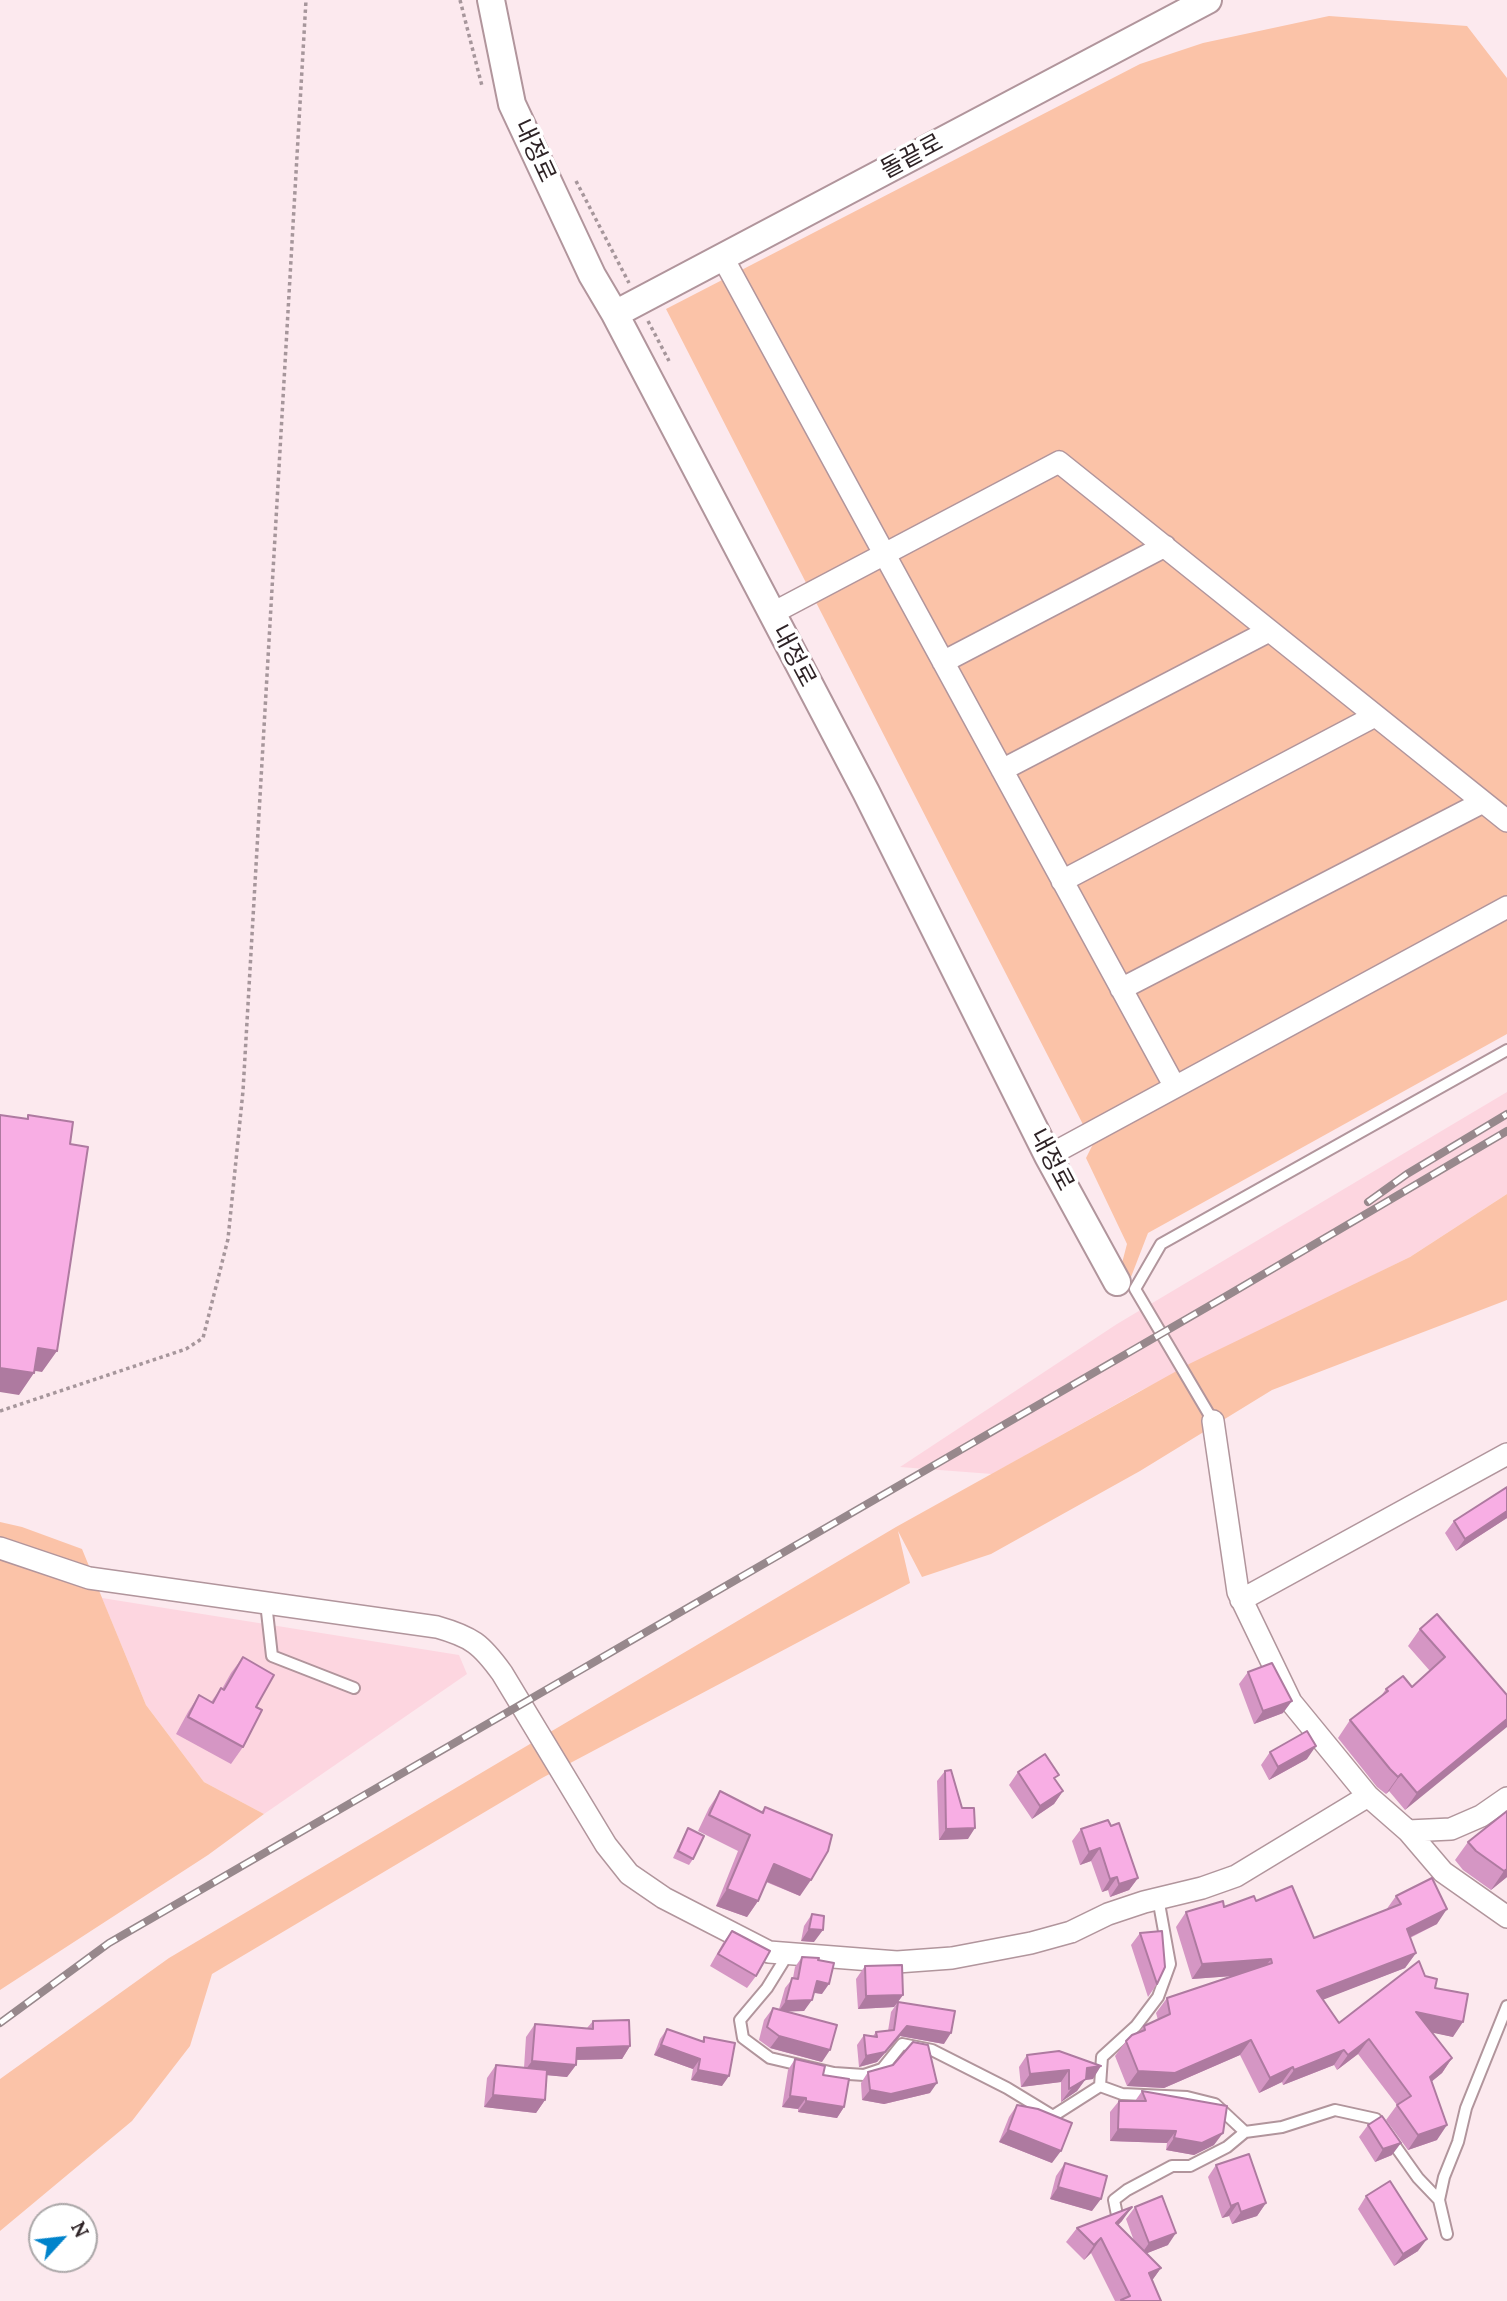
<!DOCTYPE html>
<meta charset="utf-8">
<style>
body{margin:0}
#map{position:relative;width:1507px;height:2301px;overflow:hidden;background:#fce9ee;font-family:Lora,serif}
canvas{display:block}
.north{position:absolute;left:28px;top:2203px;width:70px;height:70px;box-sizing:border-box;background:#fff;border:2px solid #aba7a8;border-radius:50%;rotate:63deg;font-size:19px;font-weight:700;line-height:28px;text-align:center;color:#2e2326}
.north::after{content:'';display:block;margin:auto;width:24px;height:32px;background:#0083cb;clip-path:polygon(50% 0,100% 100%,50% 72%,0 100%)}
</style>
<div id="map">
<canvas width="1507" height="2301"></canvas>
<div class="north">N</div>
</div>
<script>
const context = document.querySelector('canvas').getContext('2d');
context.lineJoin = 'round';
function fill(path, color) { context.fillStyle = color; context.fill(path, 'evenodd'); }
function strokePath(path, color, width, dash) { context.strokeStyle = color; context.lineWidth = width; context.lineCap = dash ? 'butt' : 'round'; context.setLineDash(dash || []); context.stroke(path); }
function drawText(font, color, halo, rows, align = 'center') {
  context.font = font + ' Lora,"Noto Sans KR",serif'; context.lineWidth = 7; context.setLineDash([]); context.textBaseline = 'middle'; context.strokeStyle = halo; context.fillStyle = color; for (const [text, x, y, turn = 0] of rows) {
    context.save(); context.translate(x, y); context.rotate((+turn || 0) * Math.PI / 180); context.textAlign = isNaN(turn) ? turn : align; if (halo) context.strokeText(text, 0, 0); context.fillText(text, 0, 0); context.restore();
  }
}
fill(new Path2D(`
 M1507,1092V1194L1410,1257L1138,1392L992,1474L900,1467L1117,1324Z
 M102,1598L459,1655L467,1674L264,1814L204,1782L146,1705Z`), '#fdd6e0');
fill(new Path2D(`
 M1329,16L1467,26L1507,78V1034L1148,1233L1131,1277L1122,1263L1127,1244L1086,1158L1093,1144L666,309L1140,64L1203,43Z
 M1507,1194V1300L1272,1390L1140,1471L991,1554L922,1577L898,1531L910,1583L542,1778L212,1974L190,2046L132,2121L0,2231V2079L169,1958L896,1527L1191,1363L1410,1257Z
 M0,1522L22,1527L82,1549L146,1705L204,1782L264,1814L208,1855L0,1990Z`), '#fbc3a8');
const service = new Path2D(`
 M1213,1421L1135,1289L1161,1244L1507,1050
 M266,1603L272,1656L354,1688
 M788,1954L767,1988L740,2020L743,2038L770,2058L834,2073L864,2075L882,2069L902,2044L932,2050L1007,2088L1053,2116L1100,2086L1122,2094L1187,2097L1215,2104L1245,2132L1282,2127L1335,2110L1376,2119L1418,2178L1439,2200
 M1100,2086L1102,2057L1136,2026L1158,1997L1170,1964L1158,1898
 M1117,2215L1114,2200L1127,2190L1172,2166H1190L1227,2147L1245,2132
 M1447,2234L1439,2200L1444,2177L1458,2142L1466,2108L1507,2006`);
const minor = new Path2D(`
 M723,258L1175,1087
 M771,614L1059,462L1507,821
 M943,662L1165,546
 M1002,770L1269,631
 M1062,881L1375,716
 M1121,989L1483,802
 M1048,1156L1507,907
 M1213,1421L1238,1592L1291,1702L1368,1796L1408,1831L1443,1872L1507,1917
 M0,1548L89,1578L437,1627C472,1637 481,1644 502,1673L606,1845L629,1874L664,1898L769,1952L897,1962L952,1958L1031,1943L1071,1932L1108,1914L1144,1902L1202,1888L1236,1876L1368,1796
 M1241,1600L1507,1454
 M1408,1831L1451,1829L1481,1816L1507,1798`);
const tertiary = new Path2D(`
 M491,0L512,104L592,275L615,314L866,792L1048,1156L1117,1282
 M615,314L1208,0`);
strokePath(service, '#b1959c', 14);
strokePath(minor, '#b1959c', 24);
strokePath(tertiary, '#b1959c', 30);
strokePath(new Path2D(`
 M460,0L482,86
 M576,181L629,283
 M648,321L669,361
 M0,1411L186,1349L203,1338L228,1239L243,1091L306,0`), '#a6969b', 3.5, [3.5, 3.5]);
strokePath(service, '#fff', 10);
strokePath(minor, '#fff', 21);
strokePath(tertiary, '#fff', 26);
const rail = new Path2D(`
 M1368,1202L1407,1174L1507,1114
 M0,2023L109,1943L1228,1295L1507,1131`);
strokePath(rail, '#97888c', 8);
strokePath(rail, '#fff', 5, [16]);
fill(new Path2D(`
 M1507,1487V1518L1456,1551L1445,1533L1454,1521Z
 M1420,1629L1507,1695L1405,1810L1389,1791L1386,1794L1377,1787L1338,1738L1350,1720L1381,1696L1386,1689L1412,1687L1430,1671L1408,1646Z
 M243,1657L256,1707L243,1747L231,1764L176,1734L188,1712L199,1695L211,1702L221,1688L222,1689L231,1673Z
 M1248,1672L1283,1713L1254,1724L1239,1684Z
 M1270,1752L1307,1759L1269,1780L1261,1765Z
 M945,1771L968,1839L939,1840L937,1781Z
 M1018,1772L1055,1780L1063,1791L1054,1804L1032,1819L1009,1785Z
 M720,1791L761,1812L765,1807L800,1896L766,1882L758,1901L747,1917L716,1906L738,1851L698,1831L709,1808Z
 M1507,1811V1877L1491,1890L1463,1870L1455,1860L1468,1842Z
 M1111,1826L1138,1878L1129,1890L1110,1897L1108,1890L1102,1892L1091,1861L1080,1865L1072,1841L1081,1829Z
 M688,1828L693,1859L689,1865L673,1858L684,1835Z
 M1396,1896L1437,1924L1410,1938L1416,1953L1405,1968L1323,1999L1339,2023L1425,1976L1435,1988L1453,2037L1432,2032L1452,2058L1442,2073L1431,2082L1437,2140L1408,2150L1386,2120L1397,2105L1358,2054L1337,2070L1334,2065L1283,2085L1282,2082L1259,2093L1240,2055L1164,2088L1127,2086L1115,2056L1126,2041L1139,2032L1144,2026L1158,2020L1156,2013L1167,1998L1232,1976L1192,1979L1176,1927L1186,1912L1224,1907L1256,1901L1314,1938L1386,1910Z
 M812,1914L814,1942L801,1941L804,1926Z
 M732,1931L756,1976L747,1988L710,1966L723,1943Z
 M1140,1933L1157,1984L1148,1997L1131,1945Z
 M802,1957L822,1994L814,1993L804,2011H785L822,2062L770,2048L759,2040L764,2020L773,2008L779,2009L785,1988L793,1978L795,1967Z
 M865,1966L903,1995L894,2007L858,2009L856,1979Z
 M898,2002L944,2044L900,2036L877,2062L859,2067L857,2045L864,2035L873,2036L876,2032L888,2031L891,2012Z
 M593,2021L630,2046L622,2059L576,2060V2065L567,2077L547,2075L545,2100L536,2113L484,2107L487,2078L496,2065L524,2068L526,2037L535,2024L587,2028Z
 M667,2029L702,2041L704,2037L722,2086L691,2080L693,2069L654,2055L660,2039Z
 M1027,2055L1093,2079L1085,2080L1077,2091L1061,2102V2082L1021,2087L1019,2067Z
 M795,2059L823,2075L844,2107L837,2118L798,2112V2109L782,2107L788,2070Z
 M868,2072L930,2093L884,2104L862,2100L861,2083Z
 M1142,2091L1214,2145L1194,2155L1166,2150L1167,2143L1110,2141V2112L1119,2101H1135Z
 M1017,2105L1052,2163L999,2142L1009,2117Z
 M1368,2125L1392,2155L1375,2162L1359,2137Z
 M1065,2163L1092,2211L1050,2199L1056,2176Z
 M1216,2165L1266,2203L1257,2216L1232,2224L1229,2216L1222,2218L1208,2177Z
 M1366,2196L1418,2251L1394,2266L1358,2209Z
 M1135,2207L1168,2245L1147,2253L1161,2268L1152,2280L1161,2301H1115L1091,2253L1084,2260L1066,2242L1077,2228L1122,2221L1118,2225L1134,2241L1126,2219Z`), '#d596c4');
fill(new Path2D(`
 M38,1348L57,1351L42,1372L23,1369Z
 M0,1368L34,1373L19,1395L0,1392Z
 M1507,1511V1518L1456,1551L1465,1539Z
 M1292,1701L1283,1713L1254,1724L1263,1711Z
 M1507,1719V1727L1405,1810L1417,1793Z
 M1316,1746L1307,1759L1269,1780L1278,1767Z
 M1401,1774L1389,1791L1386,1794L1398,1777Z
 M1063,1791L1054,1804L1032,1819L1040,1806Z
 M975,1828L968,1839L939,1840L946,1829Z
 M1100,1848L1091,1861L1080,1865L1089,1852Z
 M774,1864L811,1880L800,1896L763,1880Z
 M1507,1869V1877L1491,1890L1504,1871Z
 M1117,1877L1108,1890L1102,1892L1110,1879Z
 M1138,1878L1129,1890L1110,1897L1119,1884Z
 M727,1889L758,1901L747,1917L716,1906Z
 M1447,1909L1437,1924L1396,1944L1407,1929Z
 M809,1929L823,1930L814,1942L801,1941Z
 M1416,1953L1405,1968L1307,2006L1317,1991Z
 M1271,1959L1260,1974L1192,1979L1202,1964Z
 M817,1981L829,1984L822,1994L810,1992Z
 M903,1995L894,2007L858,2009L866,1996Z
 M812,2000L804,2011L778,2012L786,2001Z
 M1416,2012L1463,2022L1453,2037L1405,2027Z
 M907,2026L951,2033L944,2044L900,2036L877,2062L859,2067L866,2056Z
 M779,2036L830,2050L822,2062L770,2048Z
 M1369,2039L1358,2054L1337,2070L1348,2055Z
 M1251,2040L1240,2055L1164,2088L1127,2086L1138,2071Z
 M661,2045L700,2059L693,2069L654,2055Z
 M630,2046L622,2059L568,2060L577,2048Z
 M1344,2050L1334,2065L1283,2085L1294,2070Z
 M1452,2058L1442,2073L1419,2092L1430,2077Z
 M532,2061L576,2065L567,2077L523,2073Z
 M1101,2066L1093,2079L1085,2080L1077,2091L1061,2102L1087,2068Z
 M1293,2067L1282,2082L1259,2093L1270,2078Z
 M698,2070L729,2076L722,2086L691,2080Z
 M1069,2070L1061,2082L1021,2087L1030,2074Z
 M937,2083L930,2093L884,2104L862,2100L870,2090Z
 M493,2095L545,2100L536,2113L484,2107Z
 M790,2096L806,2098L798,2109L782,2107Z
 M806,2101L844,2107L837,2118L798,2112Z
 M1447,2125L1437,2140L1408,2150L1418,2135Z
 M1118,2129L1176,2131L1167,2143L1110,2141Z
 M1008,2130L1061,2151L1052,2163L999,2142Z
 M1223,2133L1214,2145L1194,2155L1166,2150L1174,2138Z
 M1401,2143L1392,2155L1375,2162L1383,2149Z
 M1058,2187L1101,2199L1092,2211L1050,2199Z
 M1238,2203L1229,2216L1222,2218L1231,2206Z
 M1266,2203L1257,2216L1232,2224L1241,2212Z
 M1132,2207L1122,2221L1106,2237L1116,2223Z
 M1176,2233L1168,2245L1140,2256L1149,2243Z
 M1101,2238L1091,2253L1084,2260L1094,2245Z
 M1427,2239L1418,2251L1394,2266L1403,2254Z
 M1161,2268L1151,2282L1149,2273Z`), '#ae7aa0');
const building = new Path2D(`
 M0,1115L28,1119V1115L73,1122L70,1144L88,1147L57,1351L38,1348L34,1373L0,1368Z
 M1507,1487V1511L1465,1539L1454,1521Z
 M1437,1614L1507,1695V1719L1417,1793L1401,1774L1398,1777L1390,1769L1350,1720L1388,1691L1386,1689L1403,1676L1412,1687L1445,1657L1420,1629Z
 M243,1657L274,1675L256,1707L262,1710L243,1747L188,1717L199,1695L213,1703L221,1688L224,1690Z
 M1272,1663L1292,1701L1263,1711L1248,1672Z
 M1307,1731L1316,1746L1278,1767L1270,1752Z
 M1045,1754L1059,1775L1054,1778L1063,1791L1040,1806L1018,1772Z
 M951,1770L962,1808H974L975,1828L946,1829L945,1771Z
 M720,1791L763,1813L765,1807L832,1835L828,1851L811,1880L774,1864L758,1901L727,1889L750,1835L709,1815Z
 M1507,1811V1869L1504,1871L1476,1851L1468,1842Z
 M1108,1820L1111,1826L1119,1823L1138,1878L1119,1884L1117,1877L1110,1879L1100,1848L1089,1852L1081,1829Z
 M688,1828L704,1836L693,1859L678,1851Z
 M1432,1878L1447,1909L1407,1929L1416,1953L1317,1991L1339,2023L1419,1961L1425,1976L1437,1979L1435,1988L1468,1994L1463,2022L1416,2012L1452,2058L1430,2077L1447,2125L1418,2135L1397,2105L1411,2096L1369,2039L1348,2055L1344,2050L1294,2070L1293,2067L1270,2078L1251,2040L1175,2073L1138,2071L1126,2041L1132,2035L1145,2030L1144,2026L1170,2014L1167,1998L1272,1963L1271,1959L1202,1964L1186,1912L1223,1901L1224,1907L1254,1896L1256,1901L1292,1886L1314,1938L1401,1904L1396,1896Z
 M812,1914L824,1916L823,1930L809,1929Z
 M732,1931L770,1951L756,1976L718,1954Z
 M1162,1931L1165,1967L1157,1984L1140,1933Z
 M802,1957L819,1958L818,1960L834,1963L829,1984L817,1981L812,2000L786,2001L792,1978L798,1979Z
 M902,1965L903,1995L866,1996L865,1966Z
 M898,2002L955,2011L951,2033L907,2026L885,2052L866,2056L864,2035L877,2037L876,2032L894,2030Z
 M773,2008L837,2025L830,2050L779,2036L767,2027Z
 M629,2020L630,2046L577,2048L576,2065L532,2061L535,2024L593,2029V2021Z
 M667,2029L704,2042V2037L735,2043L729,2076L698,2070L700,2059L661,2045Z
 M913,2042L928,2045L937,2083L891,2094L870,2090L868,2072L893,2065Z
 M1059,2051L1101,2066L1087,2068L1086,2079L1069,2089V2070L1030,2074L1027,2055Z
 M795,2059L825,2066L823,2075L849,2079L844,2107L806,2101V2098L790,2096Z
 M496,2065L547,2070L545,2100L493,2095Z
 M1142,2091L1227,2106L1223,2133L1202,2143L1174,2138L1176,2131L1118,2129L1119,2101H1146Z
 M1017,2105L1038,2109L1072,2123L1061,2151L1008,2130Z
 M1382,2116L1401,2143L1383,2149L1368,2125Z
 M1249,2154L1266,2203L1241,2212L1238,2203L1231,2206L1216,2165Z
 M1065,2163L1107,2176L1101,2199L1058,2187Z
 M1390,2181L1427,2239L1403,2254L1366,2196Z
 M1162,2196L1176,2233L1149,2243L1135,2207Z
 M1132,2207L1116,2223L1161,2268L1149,2273L1161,2301H1122L1121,2300L1130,2296L1101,2238L1094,2245L1077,2228Z`);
fill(building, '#f8aee4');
strokePath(building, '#ae7aa0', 2);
drawText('24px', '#2e2326', '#fff', [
 ["내정로",534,151,65],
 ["돌끝로",912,157,-28],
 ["내정로",793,656,62],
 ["내정로",1051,1160,62]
]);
</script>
